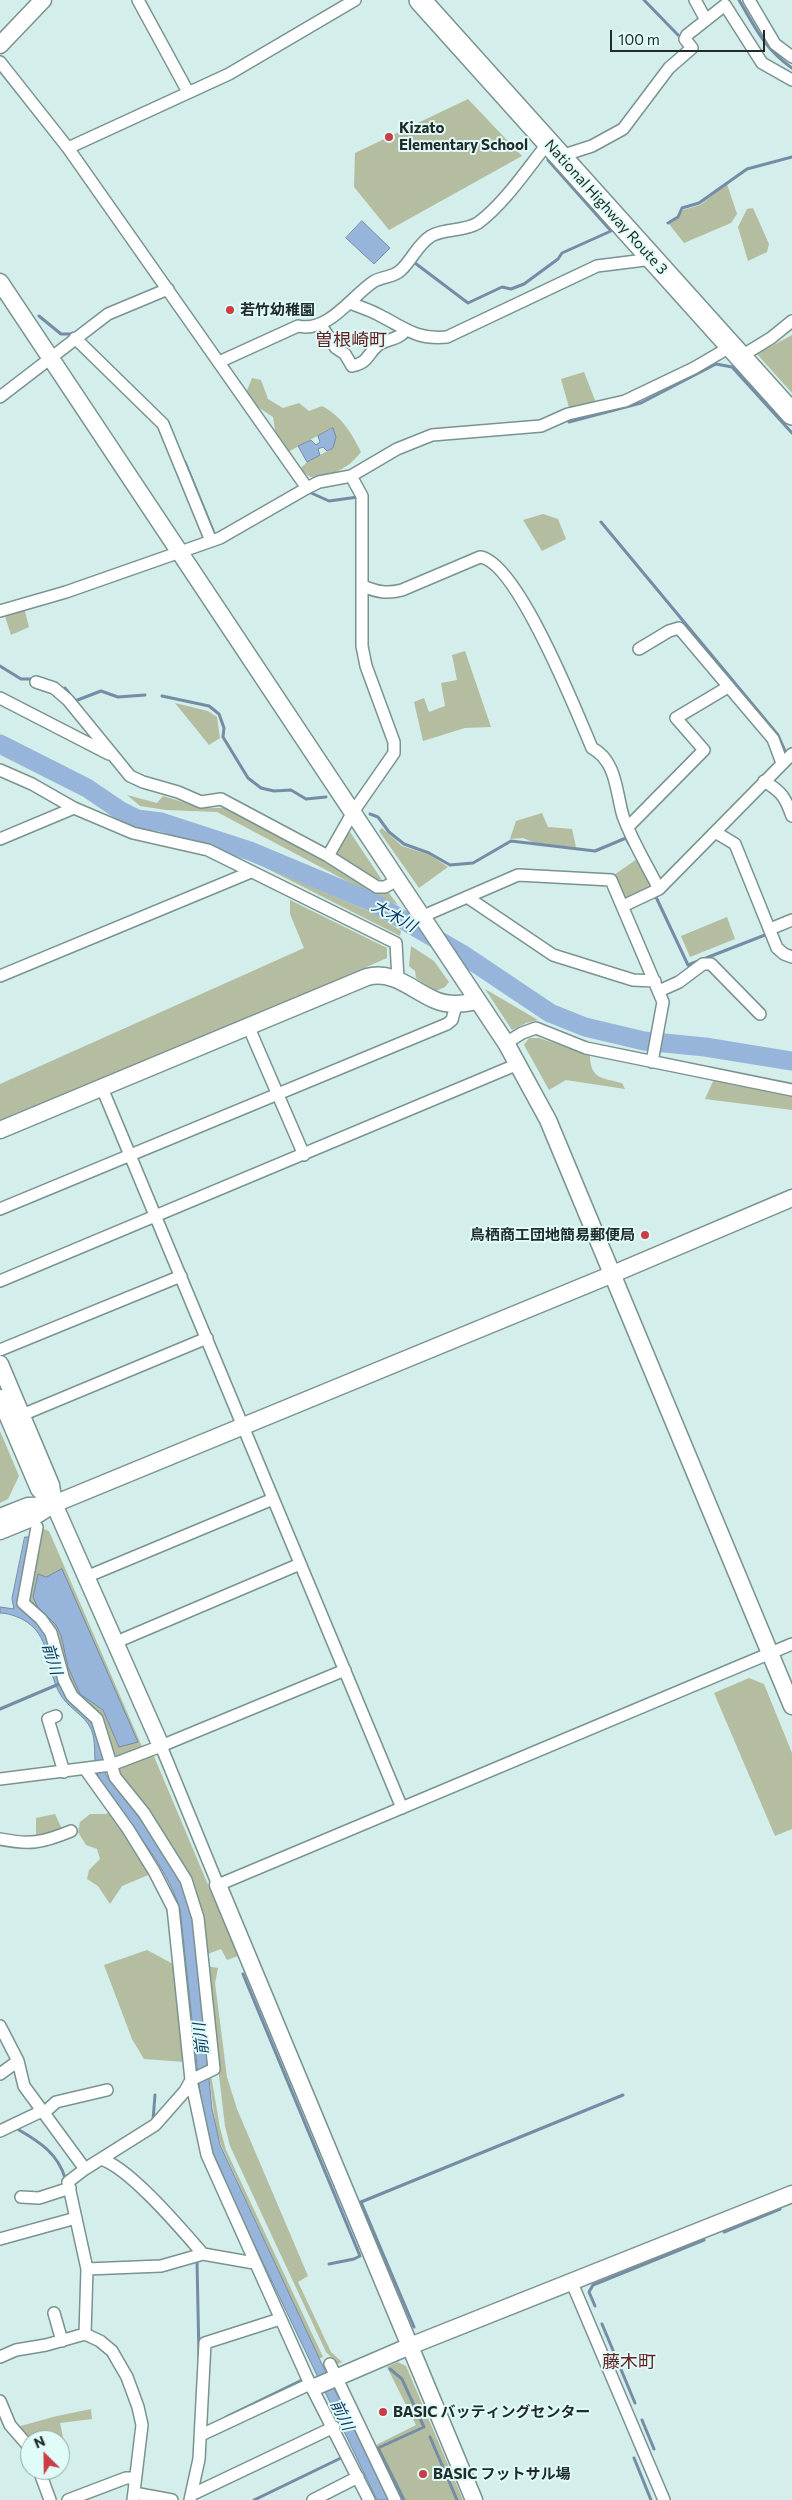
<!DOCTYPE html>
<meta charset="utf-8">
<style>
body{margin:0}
#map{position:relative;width:792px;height:2500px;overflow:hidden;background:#d3eeeb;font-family:Commissioner,sans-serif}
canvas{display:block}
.north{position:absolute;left:20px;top:2430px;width:50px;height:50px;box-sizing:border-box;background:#e0fcf8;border:1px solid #94a8a6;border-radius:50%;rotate:337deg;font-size:14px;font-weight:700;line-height:20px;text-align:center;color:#212b2a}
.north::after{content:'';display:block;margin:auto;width:18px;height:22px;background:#cc3c44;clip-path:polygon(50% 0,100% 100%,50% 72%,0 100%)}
.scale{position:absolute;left:610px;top:30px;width:155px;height:22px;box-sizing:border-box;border:2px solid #212b2a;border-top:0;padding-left:6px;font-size:15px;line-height:18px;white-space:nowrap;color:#212b2a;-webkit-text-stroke:4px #e0fcf8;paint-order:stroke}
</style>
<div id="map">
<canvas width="792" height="2500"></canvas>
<div class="north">N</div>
<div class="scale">100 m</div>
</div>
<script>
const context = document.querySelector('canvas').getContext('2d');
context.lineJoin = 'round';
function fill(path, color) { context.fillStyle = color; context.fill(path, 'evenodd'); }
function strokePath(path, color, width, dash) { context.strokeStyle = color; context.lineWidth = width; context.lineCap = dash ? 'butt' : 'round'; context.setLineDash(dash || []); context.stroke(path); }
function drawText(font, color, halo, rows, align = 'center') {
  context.font = font + ' Commissioner,"Noto Sans JP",sans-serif'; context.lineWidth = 4; context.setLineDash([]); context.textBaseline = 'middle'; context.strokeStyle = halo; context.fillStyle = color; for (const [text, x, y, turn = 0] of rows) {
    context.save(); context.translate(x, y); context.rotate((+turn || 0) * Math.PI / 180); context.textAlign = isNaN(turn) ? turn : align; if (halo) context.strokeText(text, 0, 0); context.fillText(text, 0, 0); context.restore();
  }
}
fill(new Path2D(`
 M468,99L522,156L389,230L354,187L355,153Z
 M727,184L737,214L731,223L684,243L669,224L679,217L683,210L700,205Z
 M753,208L769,244L767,252L748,261L738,227L747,209Z
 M792,335V393L757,354Z
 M584,372L597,405L570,411L561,379Z
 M252,378L261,380L268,399L283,408L299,403L309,411L322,406C342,417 351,432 361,452C348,469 332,476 310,477L300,469L307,462L333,448L332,428L288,452L276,437L273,417L255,405L246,393Z
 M543,514L558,519L566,539L542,551L523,520Z
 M24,607L29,627L11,635L4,613Z
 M465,651L491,727L465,728L423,741L414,702L424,698L429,712L445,706L441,683L457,680L452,655Z
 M175,703L208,711L217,717L220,738L209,745Z
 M127,795L157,803L163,796L203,808H230L353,875L377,892L389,893L398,905L373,895L217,812L166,810L140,806Z
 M542,813L548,827L572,829L576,847L537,844L523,838L510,839L516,821Z
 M382,828L402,846L430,855L448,867L419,888L379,831Z
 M348,829L382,880L375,879L334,855Z
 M637,859L650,888L628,899L624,896L614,875Z
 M252,861L373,913L401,931L400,936Z
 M290,900L387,948V958L300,996L0,1120V1084L304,948L290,914Z
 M727,917L735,939L690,957L681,936Z
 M411,946L434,961L449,982L445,987L436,991L416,978L415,971L409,966Z
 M485,989L538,1020L526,1023L512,1030Z
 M529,1038H539L590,1055C590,1079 602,1078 622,1083L625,1089L566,1080L549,1090L524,1045Z
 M714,1079L792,1093V1110L705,1099Z
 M0,1431L19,1476L8,1499L0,1503Z
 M41,1528L49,1531L143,1749L114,1761L26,1603Z
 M749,1678L764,1684L792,1753V1829L775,1836L714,1693Z
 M153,1754L238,1956L227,1960L221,1949L205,1955L201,1918L122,1780L118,1769Z
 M97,1774L104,1785L101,1787L154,1859L178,1902L197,2071L195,2072L177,1909L156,1867L95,1778Z
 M111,1810L153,1873L122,1886L110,1904L98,1886L87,1879L89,1870L100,1859L97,1849L86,1845L78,1832L80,1822L90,1814H106Z
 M55,1814L63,1831L36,1839V1818Z
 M147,1950L175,1965L185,2062L144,2059L132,2039L104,1965Z
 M206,1966L218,1968L215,1983L227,2077L237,2109L308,2276L298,2282L331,2352L342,2362L338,2364L326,2352L230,2146L225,2126Z
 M211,2075L220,2128L226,2150L323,2357L319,2359L221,2145L216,2128L209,2076Z
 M398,2362L406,2366L463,2500H399L374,2446L416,2425L387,2367Z
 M91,2409L92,2419L60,2423L66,2452L60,2454V2440H30L17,2427L57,2416Z`), '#b4bda0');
const water = new Path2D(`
 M362,221L390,248L374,264L346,238Z
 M333,428L336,437L333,448L327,451L323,447L318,449L320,455L307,462L298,446L311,440L316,445L320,442L318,436Z
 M25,1537H30L17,1601L47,1630L58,1674L94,1720L100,1738L106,1775L150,1832L181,1880L192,1915L212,2109L220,2145L320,2360L389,2500H377L241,2217L212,2150L201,2103L180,1909C165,1863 130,1824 101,1787L104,1785C89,1770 99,1747 91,1729C85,1715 66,1707 59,1692C45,1666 52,1635 22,1619C15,1616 8,1613 0,1613V1607L14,1609L12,1599Z
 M62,1569L138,1742L119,1747L103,1710L80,1694L68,1667L61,1635L56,1625L37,1606L33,1597L38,1574L46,1577Z`);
fill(water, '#97b5da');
strokePath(water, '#748ca5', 1);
strokePath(new Path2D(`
 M644,0L678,35
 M739,0C756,29 764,48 792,68
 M668,223L678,217L682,208L699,203L747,169L792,157
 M415,263L468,303L502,287L511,289L524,284L558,259L562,253L611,231L548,160
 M39,316L61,334H72
 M569,422L641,403L716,364L732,367L792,433
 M185,462L214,533
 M309,492L329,501L358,497
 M601,522L778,735L785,751
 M0,666L21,679H34
 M65,688L75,701L101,691L118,697L145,695
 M162,696L209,706L219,714L224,728L223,737L248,778L261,788L274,791L291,790L306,799L326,797
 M370,814L378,817L389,832L404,844L429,853L450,865L473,863L511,841L595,851L626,838L629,844
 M647,878L651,885
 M656,897L688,965L765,935
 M0,1709L59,1684
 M243,1974L360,2256L354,2259L329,2264
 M153,2120L155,2095
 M19,2130C40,2142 58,2154 65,2178
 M724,2232L780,2209
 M197,2261L199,2358
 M595,2306L589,2292L593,2285L704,2240
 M602,2324L635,2403
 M414,2327L361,2202L623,2095
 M390,2369L402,2379L424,2427L378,2448L404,2500
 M226,2417L302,2380
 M642,2420L654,2449
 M430,2437L457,2500
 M634,2458L651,2500
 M254,2500L343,2457`), '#748ca5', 3);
strokePath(new Path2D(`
 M0,744L87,788L121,811L137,819L161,822L250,851L372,902L462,954L550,1013L585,1027L644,1041L705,1047L792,1061`), '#97b5da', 19);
const street = new Path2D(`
 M138,0L188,92
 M695,0L706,20
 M749,0L775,44L792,57
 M0,62L68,148L307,488
 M68,148L229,74L355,0
 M561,156L592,146L623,129L669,68L692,48L685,39L687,35L725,5L762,63L792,80
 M350,303C360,307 370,310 379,315C405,328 416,340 447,337L597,266L653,259
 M320,324L336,348L345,354L352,366C369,362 366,356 377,346C385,339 399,340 405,331
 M75,338L163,424L211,541
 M740,357L771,338L792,321
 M219,362L298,326C328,333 351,297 373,282C382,276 393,278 401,270C412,260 417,245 431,236C445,228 463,232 478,223C504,204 528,168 548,143
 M0,397L108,314L168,289
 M351,476L362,496V646L366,666L394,742V753L353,812L328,856L377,887H385L397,880
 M363,586C377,592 387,594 402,590L480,557C517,561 577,713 592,748C617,761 616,793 623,816C632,841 647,865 659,889
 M0,611L66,592L220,538L307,488L319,482L351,476L397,449L432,435L541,426L568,414L625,401L694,368L730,347
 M639,649L669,631L679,628L773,739L782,763
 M36,682L54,688L68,700L130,776L143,782L178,792L201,802L221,799L328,856
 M0,698L109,754
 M0,770L32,784L74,808L133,833L208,850L396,943L398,979
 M764,781C782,792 785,797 792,816
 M628,827L704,750L676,718L728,687
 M715,832L735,844L777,948L784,954L792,957
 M0,839L74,808
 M467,897L553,955L633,980L655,981
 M623,906L659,889L792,754
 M421,917L518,875L611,880L663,1002L652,1062
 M770,929L792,920
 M0,976L251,872
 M659,991L679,982L703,964H711L760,1014
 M249,1028L304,1155
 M506,1043L522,1033L536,1028L586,1048L792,1090
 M102,1088L402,1808
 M0,1209L447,1024L452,1020L456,1005
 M0,1281L518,1064
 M0,1350L181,1276
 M22,1415L207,1338
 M37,1527L23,1603L41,1619L51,1633L64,1680L72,1696L97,1719L115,1777L144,1813L186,1880L198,1918L214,2069L191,2080L185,2091L155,2125L85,2169L68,2182L87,2269L85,2334
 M86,1577L273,1499
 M114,1643L300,1564
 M345,1670L161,1746L218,1885L792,1644
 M56,1716L48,1719L64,1772
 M85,1769L128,1829L154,1871L173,1908L191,2080L207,2155L310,2384L369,2500
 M0,1779L111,1765L161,1746
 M0,1839C30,1845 42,1843 71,1831
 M0,2026L18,2061L24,2086L85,2169
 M0,2074L18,2061
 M44,2113L56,2102L107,2090
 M0,2131L42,2111
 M101,2159C130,2168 182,2230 203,2254
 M21,2197L39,2198L70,2188
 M0,2239L76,2218
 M87,2269L161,2266L203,2254L254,2263
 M572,2283L664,2500
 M54,2313L62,2341
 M0,2357L16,2350L46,2345L85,2334L100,2341L112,2351L127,2377L138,2407L142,2425L133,2500
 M330,2364L395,2500
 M0,2401L10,2425L30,2448
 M201,2435L310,2384
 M39,2470L50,2500
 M134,2493L172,2500
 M191,2495L334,2427
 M68,2500L126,2478H135
 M190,2500L199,2459L205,2343L280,2319
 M313,2500L358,2477`);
const secondary = new Path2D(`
 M0,45L43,0
 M0,282L506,1043L548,1120L792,1706
 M0,1130L367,977C394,970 412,990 435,1000C449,1006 463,1004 477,1001
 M0,1364L51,1485L54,1504L161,1746
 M0,1398L39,1489L54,1504
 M0,1517L28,1506L52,1505
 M0,1531L32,1518L54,1504L613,1274L792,1198
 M218,1885L474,2500
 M317,2386L410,2346L792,2194`);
const highway = new Path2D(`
 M420,0L792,414`);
strokePath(street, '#7a9390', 14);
strokePath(secondary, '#7a9390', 19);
strokePath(highway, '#7a9390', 24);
strokePath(street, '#fff', 11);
strokePath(secondary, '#fff', 16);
strokePath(highway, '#fff', 21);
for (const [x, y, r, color] of [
 [389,137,5,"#cc3c44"],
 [230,310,5,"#cc3c44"],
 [645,1235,5,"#cc3c44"],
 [383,2412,5,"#cc3c44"],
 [423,2474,5,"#cc3c44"]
]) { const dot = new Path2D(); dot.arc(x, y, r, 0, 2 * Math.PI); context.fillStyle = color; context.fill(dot); strokePath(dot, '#e0fcf8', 2); }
drawText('bold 15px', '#212b2a', '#e0fcf8', [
 ["Kizato",399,128],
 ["Elementary School",399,145],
 ["若竹幼稚園",240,310],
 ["鳥栖商工団地簡易郵便局",635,1235,"right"],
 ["BASIC バッティングセンター",393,2412],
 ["BASIC フットサル場",433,2474]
], 'left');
drawText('15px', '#212b2a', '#e0fcf8', [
 ["National Highway Route 3",606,207,48]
]);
drawText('italic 16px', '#0f3866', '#e0fcf8', [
 ["大木川",394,916,29],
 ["前川",52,1659,73],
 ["前川",201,2039,-97],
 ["前川",342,2415,64]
]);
drawText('18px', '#662123', '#e0fcf8', [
 ["曽根崎町",351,340],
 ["藤木町",629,2362]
]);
</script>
